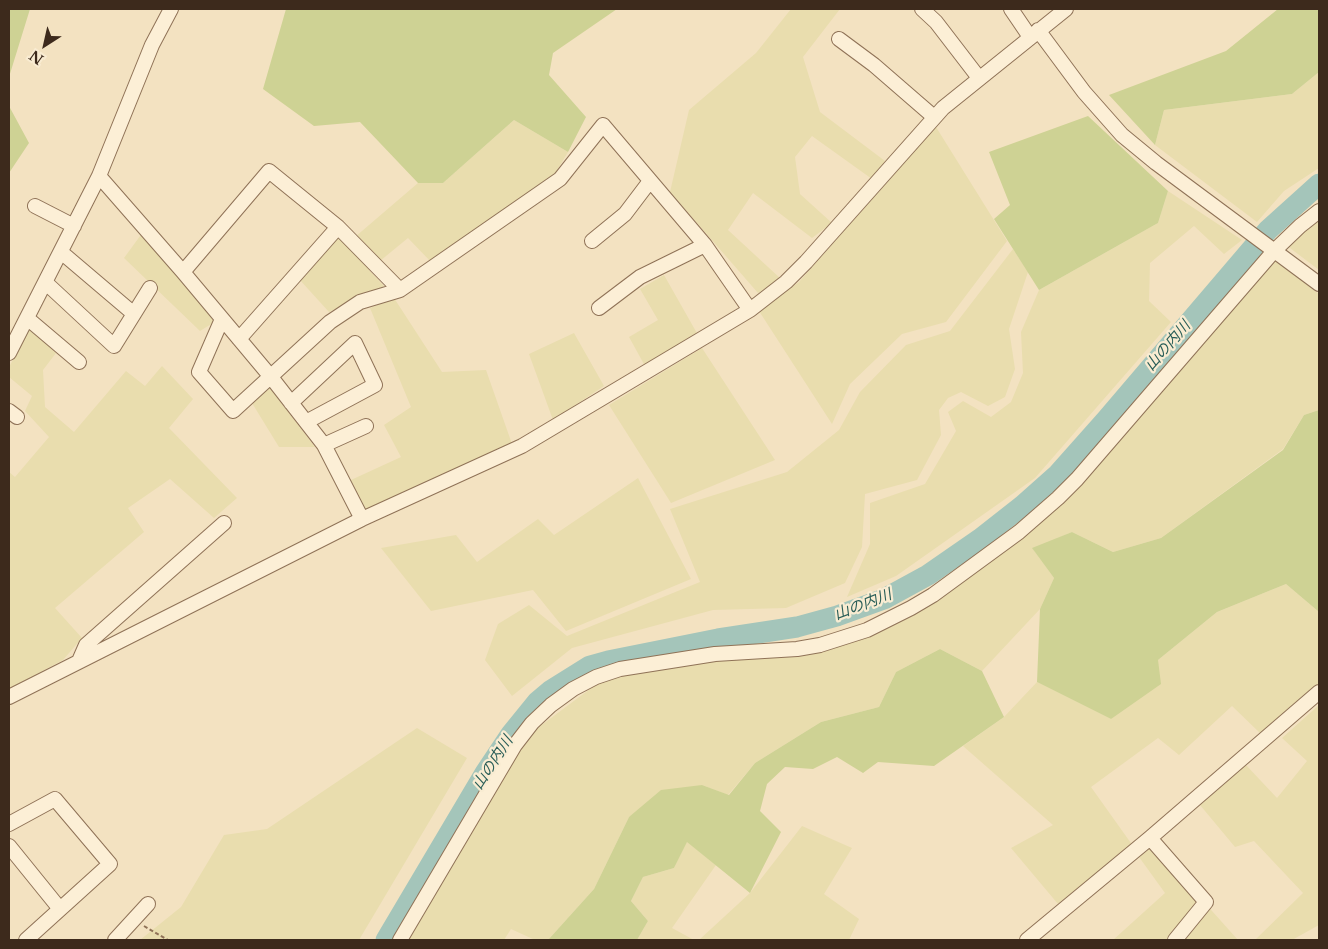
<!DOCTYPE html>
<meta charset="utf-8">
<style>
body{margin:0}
#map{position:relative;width:1328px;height:949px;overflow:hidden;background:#f3e2c1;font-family:"Libre Baskerville",serif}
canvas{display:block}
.frame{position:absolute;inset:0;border:10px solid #3d2a1c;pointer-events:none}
.north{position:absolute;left:20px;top:20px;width:50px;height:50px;-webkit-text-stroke:4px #f9ecd2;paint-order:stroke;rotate:215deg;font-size:14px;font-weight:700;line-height:20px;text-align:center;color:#3d2a1c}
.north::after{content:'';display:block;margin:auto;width:18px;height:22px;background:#3d2a1c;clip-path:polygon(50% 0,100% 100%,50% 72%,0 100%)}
</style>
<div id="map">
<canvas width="1328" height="949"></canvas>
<div class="frame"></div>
<div class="north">N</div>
</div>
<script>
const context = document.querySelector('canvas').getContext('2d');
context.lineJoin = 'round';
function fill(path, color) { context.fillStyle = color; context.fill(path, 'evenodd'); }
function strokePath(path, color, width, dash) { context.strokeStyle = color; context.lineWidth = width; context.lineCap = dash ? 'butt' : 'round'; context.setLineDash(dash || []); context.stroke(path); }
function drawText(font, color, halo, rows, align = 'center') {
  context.font = font + ' "Libre Baskerville","Noto Sans JP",serif'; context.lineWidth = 4.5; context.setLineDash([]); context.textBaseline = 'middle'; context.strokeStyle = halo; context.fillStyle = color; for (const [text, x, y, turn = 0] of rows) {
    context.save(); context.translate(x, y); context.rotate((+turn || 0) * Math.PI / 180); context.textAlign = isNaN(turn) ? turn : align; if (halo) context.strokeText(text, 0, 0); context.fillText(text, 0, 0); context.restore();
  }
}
fill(new Path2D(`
 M791,9H840L803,57L820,112L885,161L872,179L812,136L795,157L800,194L832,223L812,238L753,193L728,230L781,279L758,293L670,192L689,110L756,53Z
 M1319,72V168L1284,191L1257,222L1155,145L1164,110L1292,94Z
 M514,120L568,152L553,177L431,262L408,238L369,270L384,286L329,312L299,279L339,237L348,243L418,183H443Z
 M936,127L1007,241L946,322L902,334L850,384L832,424L759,311L799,282Z
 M1168,191L1242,240L1224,254L1194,226L1150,263L1149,301L1171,322L1035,478L896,576L847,597L870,544V503L925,484L956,431L948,412L963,401L991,417L1011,402L1023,373L1021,332L1039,290L1158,223Z
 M1319,221V270L1286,245Z
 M143,232L218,320L200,331L124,258Z
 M1013,249L1028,272L1009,329L1015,369L1005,397L988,406L961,392L948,398L939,410L941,435L917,480L865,494L862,547L845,583L786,608L713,610L572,648L512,696L485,660L498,624L529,605L567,636L700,582L670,509L787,472L839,430L860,392L906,345L950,331Z
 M1272,257L1319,294V410L1304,415L1283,449L1161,538L1113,552L1072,532L1033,549L1054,578L1040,609L982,671L940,649L896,672L879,707L821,722L755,763L728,795L702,785L629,817L594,889L548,940H535L511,929L504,940H404L506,766L535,730L602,680L687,663L830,650L912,615L1070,494Z
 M664,275L698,335L645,366L629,337L658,320L640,289Z
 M394,298L442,372L486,370L512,444L366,510L351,480L401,457L384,425L411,407L370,308Z
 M30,328L56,353L43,370L45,407L74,432L126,371L145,386L162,366L193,399L169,428L237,498L214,518L170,479L128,508L144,532L55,608L82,638L63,660L9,689V472L15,477L49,437L25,411L32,396L9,377V367Z
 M574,333L604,386L553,420L529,354Z
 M702,348L775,460L671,503L609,405Z
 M270,388L315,447H279L252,403Z
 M638,478L691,579L566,631L533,590L431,611L381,548L456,535L477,562L538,519L554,535Z
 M1286,584L1319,612V683L1261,734L1232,706L1179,755L1158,738L1091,787L1133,846L1058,904L1011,848L1053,825L963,746L1004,717L1037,682L1111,719L1158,660L1217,612Z
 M1319,705V925L1292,940H1255L1303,893L1254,841L1235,847L1200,805L1246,765L1277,798L1307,761L1282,738Z
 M417,728L467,758L359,940H140L181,907L224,835L267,829Z
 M802,826L852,848L824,894L859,919L849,940H699L750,893Z
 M687,841L716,865L672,928L694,940H637L648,921L631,901L643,877L674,868Z
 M1153,845L1238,940H1113L1165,893L1139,857Z`), '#e9ddae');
fill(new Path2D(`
 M9,9H30L9,77Z
 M286,9H617L553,53L549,75L586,117L568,152L514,120L443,183H418L360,122L314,126L263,89Z
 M1278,9H1319V72L1292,94L1164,110L1155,145L1109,95L1226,51Z
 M9,106L29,143L9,173Z
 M1088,116L1168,191L1158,223L1039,290L994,219L1010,205L989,152Z
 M1319,410V612L1286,584L1217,612L1158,660L1161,684L1111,719L1037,682L1040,609L1054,578L1032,548L1072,532L1113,552L1161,538L1283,450L1304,415Z
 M940,649L982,671L1004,717L934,766L878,762L863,773L837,757L813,769L785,767L767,784L760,811L781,832L750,893L687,842L674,868L643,877L631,901L648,921L637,940H548L594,889L629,817L661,790L702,785L729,795L755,763L821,722L879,707L896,672Z`), '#ced294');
strokePath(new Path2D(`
 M386,940L485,773L511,734L537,702L550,691L590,666L608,661L718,639L797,627L837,616L884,599L928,575L980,539L1022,506L1058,474L1106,420L1268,230L1319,184`), '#a4c5ba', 21);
const minor = new Path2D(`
 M922,9L936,22L979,78
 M1011,9L1030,37
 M1038,30L1084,92L1122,135L1156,163L1319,284
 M839,39L874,65L934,117
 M99,176L183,272L271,377L324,445L362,519
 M35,206L74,226
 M592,241L625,214L650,181
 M61,252L134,314
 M183,272L269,171L338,227L400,290
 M45,282L114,346L150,288
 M599,308L640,277L705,245
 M27,318L79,362
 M222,319L199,372L233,411L330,322L360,302L400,290L560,179L603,125L705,245L750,310
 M239,339L338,227
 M9,353L99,176L152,45L171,9
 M291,403L355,343L375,385L306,422
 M9,411L17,417
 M324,445L366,426
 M79,661L86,645L224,523
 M9,697L362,519L522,446L750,310L786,282L806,262L943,108L1066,9
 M9,824L55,799L110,864L26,940
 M1150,838L1206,902L1175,940
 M9,846L60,909
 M115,940L148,904
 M400,940L515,745L532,723L551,705L573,689L596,677L620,669L715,654L797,649L820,645L867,630L911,608L933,595L1019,532L1058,498L1077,479L1274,251L1300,226L1319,211
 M1027,940L1150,838L1319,692`);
strokePath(minor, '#8f7257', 16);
strokePath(new Path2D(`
 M144,926L168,940`), '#8f7257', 2, [4, 2.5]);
strokePath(minor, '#fcefd6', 14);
drawText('italic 15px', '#2a5e58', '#f9ecd2', [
 ["山の内川",1168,346,-49],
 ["山の内川",863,605,-21],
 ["山の内川",493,763,-57]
]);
</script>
